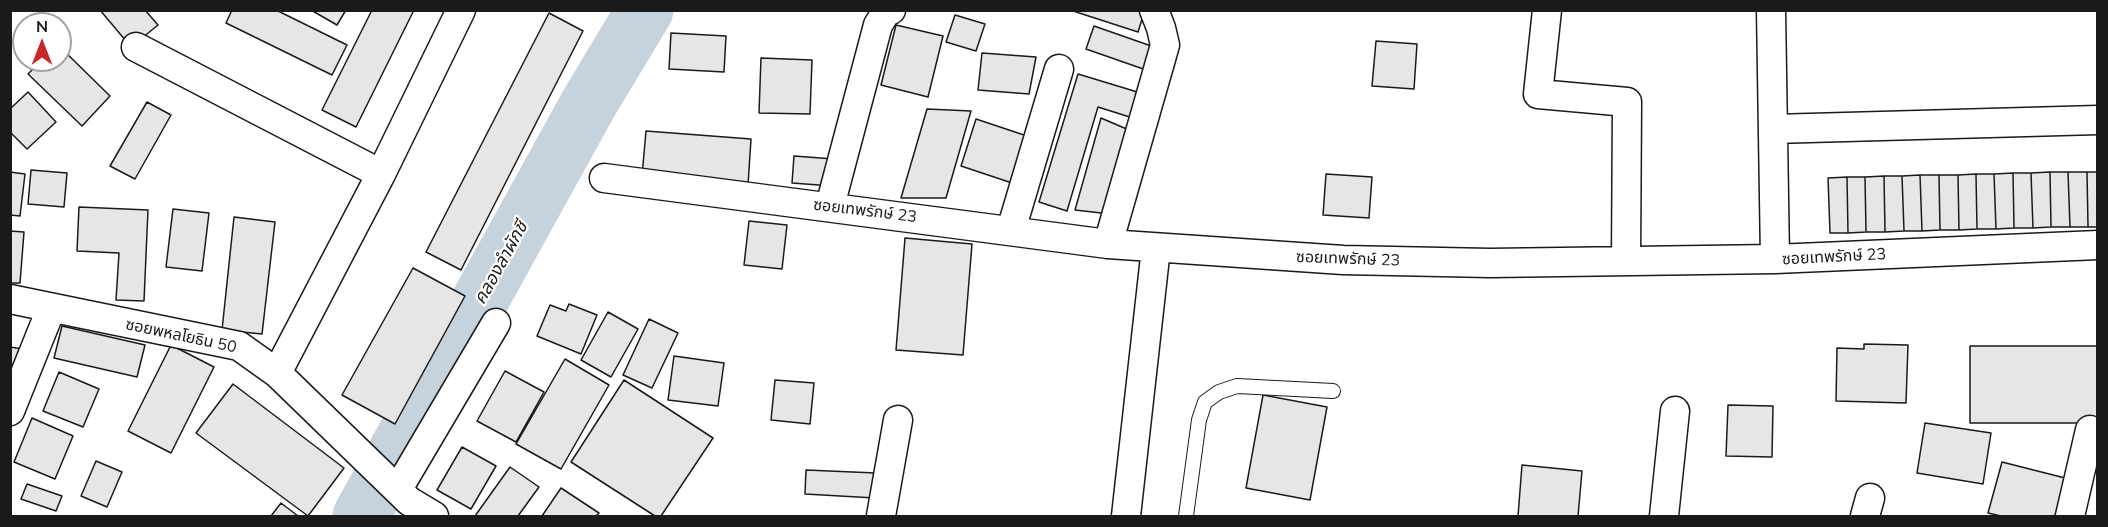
<!DOCTYPE html>
<meta charset="utf-8">
<style>
body{margin:0}
#map{position:relative;width:2108px;height:527px;overflow:hidden;background:#fff;font-family:Mulish,sans-serif}
canvas{display:block}
.frame{position:absolute;inset:0;border:12px solid #1a1a1a;pointer-events:none}
.north{position:absolute;left:12px;top:12px;width:60px;height:60px;box-sizing:border-box;background:#fff;border:2px solid #a3a3a3;border-radius:50%;rotate:0deg;font-size:16px;font-weight:700;line-height:24px;text-align:center;color:#1a1a1a}
.north::after{content:'';display:block;margin:auto;width:21px;height:27px;background:#c62828;clip-path:polygon(50% 0,100% 100%,50% 72%,0 100%)}
</style>
<div id="map">
<canvas width="2108" height="527"></canvas>
<div class="frame"></div>
<div class="north">N</div>
</div>
<script>
const context = document.querySelector('canvas').getContext('2d');
context.lineJoin = 'round';
function strokePath(path, color, width, dash) { context.strokeStyle = color; context.lineWidth = width; context.lineCap = dash ? 'butt' : 'round'; context.setLineDash(dash || []); context.stroke(path); }
function fill(path, color) { context.fillStyle = color; context.fill(path, 'evenodd'); }
function drawText(font, color, halo, rows, align = 'center') {
  context.font = font + ' Mulish,"Noto Sans Thai",sans-serif'; context.lineWidth = 4.5; context.setLineDash([]); context.textBaseline = 'middle'; context.strokeStyle = halo; context.fillStyle = color; for (const [text, x, y, turn = 0] of rows) {
    context.save(); context.translate(x, y); context.rotate((+turn || 0) * Math.PI / 180); context.textAlign = isNaN(turn) ? turn : align; if (halo) context.strokeText(text, 0, 0); context.fillText(text, 0, 0); context.restore();
  }
}
strokePath(new Path2D(`
 M361,516L589,103L645,10`), '#c6d2dc', 57);
const building = new Path2D(`
 M100,10H145L158,25L131,47Z
 M232,10H276L347,45L332,75L226,23Z
 M311,10H346L337,25Z
 M372,10H414L356,127L322,110Z
 M1070,10H1145L1138,32Z
 M549,13L583,31L461,270L426,252Z
 M955,15L985,24L976,51L946,42Z
 M896,25L943,36L928,97L881,85Z
 M1094,26L1157,48L1149,71L1086,49Z
 M671,33L726,36L724,72L669,69Z
 M1376,41L1417,44L1414,89L1372,86Z
 M60,47L110,96L82,126L28,74L42,60H60Z
 M982,53L1036,57L1029,94L978,90Z
 M761,58L812,60L810,114L759,113Z
 M1078,74L1144,94L1136,119L1098,107L1067,211L1039,202Z
 M28,92L56,122L27,149L10,132V109Z
 M147,102L171,115L135,179L110,166Z
 M927,109L971,111L946,198H901Z
 M1101,118L1129,130L1110,214L1075,210Z
 M976,119L1027,136L1012,183L961,166Z
 M646,131L751,139L748,185L642,176Z
 M794,156L834,159L832,186L792,183Z
 M31,170L67,173L64,207L28,204Z
 M10,172L25,174L20,216L10,215Z
 M2050,172H2068L2070,227H2051Z
 M2050,172L2051,227L2033,228L2031,173Z
 M2068,172H2087L2088,227H2070Z
 M2087,172H2098V227H2088Z
 M2013,173H2031L2033,228H2014Z
 M2013,173L2014,228L1996,229L1994,174Z
 M1326,174L1372,177L1369,218L1323,215Z
 M1976,174H1994L1996,229H1977Z
 M1976,174L1977,229L1959,230L1958,175Z
 M1920,175H1939L1940,230L1922,231Z
 M1920,175L1922,231H1904L1902,176Z
 M1939,175H1958L1959,230H1940Z
 M1884,176H1902L1904,231L1885,232Z
 M1884,176L1885,232H1866L1865,177Z
 M1847,177H1865L1866,232L1848,233Z
 M1847,177L1848,233H1830L1828,178Z
 M79,207L148,210L144,301L116,300L119,253L77,251Z
 M173,209L209,213L202,271L166,267Z
 M234,217L275,222L262,334L222,330Z
 M749,221L787,225L782,269L744,265Z
 M10,231L24,232L20,283H10Z
 M905,238L972,244L963,355L896,350Z
 M413,268L465,296L395,424L342,395Z
 M569,304L597,315L581,354L537,336L550,305L566,311Z
 M608,312L638,329L611,377L581,360Z
 M649,319L678,333L652,388L623,375Z
 M62,326L145,345L137,377L54,358Z
 M1864,344L1908,345L1906,403L1836,401L1837,348L1864,349Z
 M171,345L214,367L171,453L128,431Z
 M1970,346H2098V423H1970Z
 M10,347L22,349L10,383Z
 M674,356L724,363L718,406L668,400Z
 M565,359L609,385L561,469L516,444Z
 M505,371L544,392L516,442L477,421Z
 M59,372L99,389L83,427L43,411Z
 M624,380L713,438L661,516H655L571,462Z
 M775,380L814,383L810,424L771,420Z
 M233,384L344,468L308,516L196,433Z
 M1263,395L1327,407L1310,500L1246,488Z
 M1728,405L1773,406L1772,457L1726,456Z
 M32,418L73,436L55,479L14,462Z
 M1925,423L1991,433L1983,484L1917,473Z
 M462,447L496,466L471,509L437,490Z
 M96,461L122,472L107,507L81,496Z
 M2002,462L2065,478L2055,516H2001L1988,513Z
 M1522,465L1582,471L1578,516H1518Z
 M510,467L539,487L518,516H475Z
 M806,470L876,473L875,498L805,494Z
 M27,484L62,496L56,511L21,499Z
 M561,488L599,513L596,516H542Z
 M281,503L298,516H271Z`);
fill(building, '#e6e6e6');
strokePath(building, '#1a1a1a', 1.5);
const service = new Path2D(`
 M1186,516L1199,420L1205,402L1219,392L1237,386L1333,391`);
const minor = new Path2D(`
 M1547,10L1538,94L1627,102L1626,261
 M1771,10L1775,259
 M136,47L381,174
 M1773,129L2098,120
 M604,178L1108,244L1343,260L1490,263L1775,259L2098,245
 M830,206L878,25L886,12L891,10
 M1011,230L1059,69
 M1108,244L1165,45L1161,28L1154,10
 M10,299L239,346L277,373L409,501L434,516
 M277,373L381,174L461,10
 M10,411L51,309
 M398,489L496,323
 M881,516L898,420
 M1126,516L1156,248
 M1664,516L1675,411
 M1865,516L1870,498
 M2070,516L2090,430`);
strokePath(service, '#1a1a1a', 16);
strokePath(minor, '#1a1a1a', 31);
strokePath(service, '#fff', 14);
strokePath(minor, '#fff', 28);
drawText('16px', '#1a1a1a', '#fff', [
 ["ซอยเทพรักษ์ 23",865,211,7],
 ["ซอยเทพรักษ์ 23",1834,257,-3],
 ["ซอยเทพรักษ์ 23",1348,259,2],
 ["ซอยพหลโยธิน 50",181,336,12]
]);
drawText('italic 18px', '#1a1a1a', '#fff', [
 ["คลองลำผักชี",501,263,-61]
]);
</script>
